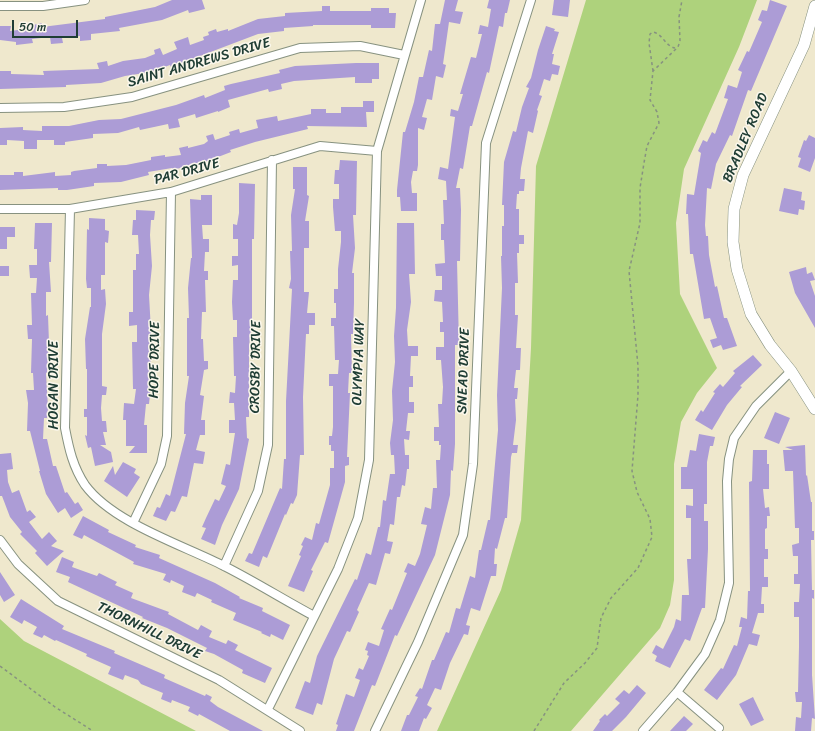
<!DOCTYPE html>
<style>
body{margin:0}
#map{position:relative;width:815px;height:731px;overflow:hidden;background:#efe8cd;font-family:Sriracha,sans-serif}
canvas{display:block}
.scale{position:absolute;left:12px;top:20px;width:66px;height:18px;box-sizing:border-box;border:2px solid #1f3d34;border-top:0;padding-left:5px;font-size:12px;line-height:14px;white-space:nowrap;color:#1f3d34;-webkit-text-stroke:3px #fbf7ec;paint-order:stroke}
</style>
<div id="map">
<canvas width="815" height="731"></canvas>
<div class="scale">50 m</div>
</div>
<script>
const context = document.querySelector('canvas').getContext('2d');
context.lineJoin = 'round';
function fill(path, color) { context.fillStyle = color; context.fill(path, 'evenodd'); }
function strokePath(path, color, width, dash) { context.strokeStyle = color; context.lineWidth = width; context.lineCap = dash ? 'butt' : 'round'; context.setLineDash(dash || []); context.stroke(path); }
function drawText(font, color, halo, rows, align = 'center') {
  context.font = font + ' Sriracha,sans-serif'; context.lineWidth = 3; context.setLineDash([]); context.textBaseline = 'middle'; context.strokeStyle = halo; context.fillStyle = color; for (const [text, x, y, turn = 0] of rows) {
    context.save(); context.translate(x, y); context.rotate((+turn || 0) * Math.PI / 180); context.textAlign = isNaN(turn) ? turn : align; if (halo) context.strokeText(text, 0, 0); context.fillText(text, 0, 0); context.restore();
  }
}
fill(new Path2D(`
 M586,0H757L739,47L684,169L676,223L680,294L717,368L697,393L681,422L674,464V580L670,605L660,628L571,731H437L501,590L521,520L531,348L536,166Z
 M0,619L24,641L196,731H0Z`), '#aed27c');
fill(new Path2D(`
 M172,0H202L205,9L189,13L188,10L162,20L119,28L120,31L91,34V40L80,41V36L62,38L63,43L51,44L50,37L32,39L33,43L16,45V42L0,40V26H11L10,31L33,28V25L42,23V27L105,19V17L155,7Z
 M445,0H458L455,11L463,12L460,24L449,22L443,64L446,65L443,78L436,76L432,100L427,99L422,117L427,118L424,130L418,128V165L417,171H413L411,182L412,193H417V211H401L400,197H397V190L403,132H405L414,102L419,77H423L429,50L432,51L435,24H440Z
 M489,0H510L507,13H505L503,27L499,26L489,73L487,72L472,126H470L463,169L460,168L456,188H460L461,210L460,261H457L459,345H455V444L453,471L451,470L450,495L435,555L397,636L395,635L375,686L372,685L354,731H336L338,725L336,724L346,694L354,697L360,680L355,678L359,668L363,670L369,656L367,655L368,651L365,650L368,642L379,646L384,630L381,629L390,609L392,610L407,573L404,572L408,563L415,566L420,554L427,525L421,524L425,507L431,509L433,488H437L436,460H440L441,445H439V441H434V427H439L438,404H442L443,387L441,360H436V347H444V332H440V322H443L442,302L434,301L435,290H442V276H436L435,264L445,263L444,240H441V224H444L443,200H447L446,181L438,179L440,167L448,169L455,117L450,116L451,109L458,111L463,94H460L471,57L476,58L482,34H478L480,25L488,27L491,9L487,8Z
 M554,0H570L568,17L552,15Z
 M770,0L787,6L751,91L748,90L732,136L730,135L716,164L711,189L707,188L705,225L706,236H708L709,255L715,287L717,286L724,318H727L737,346L723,350L721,345L713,348L710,340L717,338L710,318L704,319L693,254H690L688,214H686L687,194L694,195L701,153L698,151L703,140L707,142L712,132L715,134L728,99L724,98L728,85L737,88L742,72L738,70L747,51L749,52L762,22L758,20L762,10L767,11Z
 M322,6H330V11H371V8H389V13H396L395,28H371V25H313V26L284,28V31L258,34L171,67L170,65L151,72L125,76L101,83L66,85V87L0,89V71H11V74L44,75L43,71L99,69L97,63L107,61L108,66L123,61L145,58L155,54L154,50L160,48L163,55L177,49L174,42L188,37L190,45L204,40L203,37L209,35L208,32L216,29L217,32L228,29V31L258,19L285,16V13L322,11Z
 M546,26L555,29L554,31L559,32L552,54H554L552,64L560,66L558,75L552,74L550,81L544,79L539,95L542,96L537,110L538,111L533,133L528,131L521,168L520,179H525L524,191H519V194H517L516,209H519V235H524V244H519V253H517L518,283H515V315H518L516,348H521L520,370H516L514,388H518L517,399H515L516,420L513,445H518L517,453H512L511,457L507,518H505L497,549L495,548L494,564H497L496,576H491L480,611L471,608L466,625L470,626L468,635L464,634L450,663L441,690L435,688L427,705L432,708L426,719L424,718L419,731H401L407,715H409L418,697L415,696L420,688L422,689L432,660H434L446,632L449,633L456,608L460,609L470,576L475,578L479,550H481L488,520H490L498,430L497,395L502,288L501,256H502V226H504V205H502L504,162L513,131L516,132L522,107L529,88L526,87L531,78L538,50Z
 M356,63H379V79H372V83H355V77L294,81L281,84L282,89L269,92L268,89L228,100L230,107L218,112V111L196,118L195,114L178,119L180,127L169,129L168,124L140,130L139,127L118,133L93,134V138L65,142V145H54V140H37V149H24V141L7,140V145H0V128L23,127V130L42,131V126H69L99,120L121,119L176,105L204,95L205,98L225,90L224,86L231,84L280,73L279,70L295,66Z
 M363,101H374V112H366L367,127L307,126L308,129L255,142L230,150L231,152L205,162L172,170V168L148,172L149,175L121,182L94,183V186L67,190H58V188L0,190V175H14V172H23V176L55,172V176L71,175V172L74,171L97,168V164H107V166L126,165L151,160V157L165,155V157L181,155L179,148L188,146V148L204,144L208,141L206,136L213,134L215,140L230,135L229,132L239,129L240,133L258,128L256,120L277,116L278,121L311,114V109H326V113H341V107H363Z
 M809,135L815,138V158L810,172L798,167L801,158L798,157L804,140L806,141Z
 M340,160L357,161L356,215H353L355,248L352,273H354V303L353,334H351L352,373H349L348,393H350L347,457H349V465L345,466V482L328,543L325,542L311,570L313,571L304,592L288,586L301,556L299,555L303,546L301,545L305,537L312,540L316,523L319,524L330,485V468H334V451H331V445H329V436H332L333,427V386H329V374H338L339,360H335L334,326H331V318H336V303H334V289H338V269L341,242V231H335L333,207V199H339V184H334L335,170H339Z
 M293,167H307V195L309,196L305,221H309V248H304V292H309L307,313H315V325H309V334H306L303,397L304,455H300L297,495L293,504L291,503L286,515L285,514L267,558L263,556L259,567L245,561L249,553L252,554L280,488L282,489L284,459H286V401L292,289L289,288L291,279L290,251H292L291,215L295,189H293Z
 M239,183L255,184L254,239H252V319L249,347V417H246L247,438L249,439L239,489L222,525L215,545L201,539L206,528L202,527L206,518L215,499L219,501L226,486L221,484L226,464L230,465L235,433H229V420H235L234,403H229L230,392L235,393L236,376H234L233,337H237V320H233L232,302L233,280H238V265L232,266V256H238V239H233V224L237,225L239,213Z
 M784,188L802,192L801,200L805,201L804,210L799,209L798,215L779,211Z
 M201,195H212V225H202L203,239H209V252H205L204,271H208V280H205L206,312H202L201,339H203L204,361H208V369L204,370L200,395L204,396L201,420H205V435H200L196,450L205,452L203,464L194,463L187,497L182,496L175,512L171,511L166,521L153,516L157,507L160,508L166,494L170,496L186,434H184L185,403L189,376H187V318H189L188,288L191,258H192L190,199L201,200Z
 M136,210L155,211L154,220H151L150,235L152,266L149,295L151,331L150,394L149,404H146L144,425H147V453H129L135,446H126V420H123L124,403L134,404L136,389H133L132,342H137V325L129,326V312H133V270H136V254H139L138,235H132L133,220H136Z
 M89,218L105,219V230L109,231L108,243L105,242V275H101V290L105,289L106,304L102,334V386L107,387L106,395H102L101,408L102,421H106L107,432H103L106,445H100L111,452L113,462L95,466L91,447L88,448L85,435L87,436V417H84V409H87V369H86L85,339L90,307H91V288H87L86,279L87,229L89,230Z
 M35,223H52L51,262H49L51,292H46V316L48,315L49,343L47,373H46L48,408L47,418H44L43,439H47L53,466H56L65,493L67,492L75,504L78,502L83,510L71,518L65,508L58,513L46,494L39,471H40L30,431H27L28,403L26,390H34L33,373H31L32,339H28L27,325H32L31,293H36L37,278H30L29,265H37V249H34Z
 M397,223H414L415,274H409L411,302L407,330L408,346H418V356H411L410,376H413V387H409V402H414V413H408L406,431H410L409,440L404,439L405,455H409V469H407L405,486L402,485L400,497H397L394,525L390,524L387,541L393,542L390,554L385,553L376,585L369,583L357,610L359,612L350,632L347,631L334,659L322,705L317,703L313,715L295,708L305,681L310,683L317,656L355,579L357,580L366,553L371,555L378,527H380L383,500L386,501L390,474H395L394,455H391L390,443L393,420L392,391L395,362L394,336L396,308Z
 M0,227H15V237H7V249H0Z
 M0,266H9V276H0Z
 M806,267L807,274L812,272L815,280L810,281L815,296V328L795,293L789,272Z
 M753,355L762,365L740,386L742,387L727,405L712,430L695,420L701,410L703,412L715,393L713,392L720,384L723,387L735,373L733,371Z
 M775,412L790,418L779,444L764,438Z
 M699,434L715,437L713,446H710L707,462V504H704V521H708V549L705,608H702L690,641L685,639L670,668L655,661L657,656L652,653L656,645L663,649L674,627L676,619L681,621L682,595H689L687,559H691V518H686V505L693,506V489H681V467H687L690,450L696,451Z
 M805,445L806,476L807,475L811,502H812V531H814V540H811L812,590H814V599L812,598V675L815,719L812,718L811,731H795L796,717L801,718L802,702H796L795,692H798L799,647V617H794V602H799L800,584H794V574H798V556H793L792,545L799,543V528H795L793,471H785L783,450H793L785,447Z
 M753,450H767V464H769V489H763L765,508L769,507L770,516H767V528L765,529V549H768V559H764V577H768V587H762L761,604H764V613H758L752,633L760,635L757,646L749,644L736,675L717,700L704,690L721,668L723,669L734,645L737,646L742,627H739L741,617L747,619L748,591H750L749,482L752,481Z
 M11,453L13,469L7,470L8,482L12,493L19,490L27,512L30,510L36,517L29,522L42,539L49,532L57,541L51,546L64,551L47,566L35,553L37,551L20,534L22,532L10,517L2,496H0V454Z
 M123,462L136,469L134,473L140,477L127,497L104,481L113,466L115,475Z
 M83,516L109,530L108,532L136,545L135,547L160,555L159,558L215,583L240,597L239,598L263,608L262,611L290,625L283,640L271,634L270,637L261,633L262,632L233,620L236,613L211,602L212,600L197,593L195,597L182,592L184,586L171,580L170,583L163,580L166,574L133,564L134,562L84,535L82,539L73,535Z
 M62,557L74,562L72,567L97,576L99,573L117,582L115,585L133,593L131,598L169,612L168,614L198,630L201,625L212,631L209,637L226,644L228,640L238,645L235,650L272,668L265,683L242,673L243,670L214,654L205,651L207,648L167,628L142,618L143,617L68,582L70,577L56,572Z
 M0,572L15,595L4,602L0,595Z
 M21,599L64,626L62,629L115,651L114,653L165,675L164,678L205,696L206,694L212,697L210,701L218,707L263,731H230L199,714L198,716L188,711L190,707L172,700L171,703L161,699L163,693L141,684L138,680L125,675L123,680L108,674L111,667L86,656L87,654L56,640L55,641L44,635L42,638L33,634L37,627L24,620L22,624L10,617Z
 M637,685L646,693L626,717L612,731H593L600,721L599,720L605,714L607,716L620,703L615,699L624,690L629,694Z
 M753,697L764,720L751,726L739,704Z
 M684,716L693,724L686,731H670Z`), '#ac9cd6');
const street = new Path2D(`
 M0,6H43L85,0
 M0,108L64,107L132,97L300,48L360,46L404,55
 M0,209H70L171,192L320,146L377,151
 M70,209L65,428C69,449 73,467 85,485C113,523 183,545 224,566C254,581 284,600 314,616
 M133,523L161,464L167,436L171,192
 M0,540L18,564L58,601L219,680L300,731
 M224,566L258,491L268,445L272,160
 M677,692L719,728
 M268,709L338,569L358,518L369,460L377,151L421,0
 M375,731L418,642L463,535L473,464L486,143L531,0
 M643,731L677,692L705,654L720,620L729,583L727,481L729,459L734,438L756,406L791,371`);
const secondary = new Path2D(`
 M815,6L804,45L743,175L734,209L733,242L737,269L751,314L770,345L791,371L815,409`);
strokePath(street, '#879280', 10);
strokePath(secondary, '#879280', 12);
strokePath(new Path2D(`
 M653,71L649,43L650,34L653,32C663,34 665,46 675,48
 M0,666L55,707L93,731
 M534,731L564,683L585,663L597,648L601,618L611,598L638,568L652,537L650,519L637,492L632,471L638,395V366L629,271L640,223V188L644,163L647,146L659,123L657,112L650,100L653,71L678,47L680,41L679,17L682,0`), '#879280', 1.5, [3, 3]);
strokePath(street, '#fff', 8);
strokePath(secondary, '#fff', 11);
drawText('14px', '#1f3d34', '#fbf7ec', [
 ["SAINT ANDREWS DRIVE",199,63,-16],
 ["BRADLEY ROAD",746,138,-67],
 ["PAR DRIVE",187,172,-15],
 ["HOPE DRIVE",155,360,-89],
 ["OLYMPIA WAY",359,362,-88],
 ["CROSBY DRIVE",256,367,-89],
 ["SNEAD DRIVE",464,371,-88],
 ["HOGAN DRIVE",54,385,-90],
 ["THORNHILL DRIVE",149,631,26]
]);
</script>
